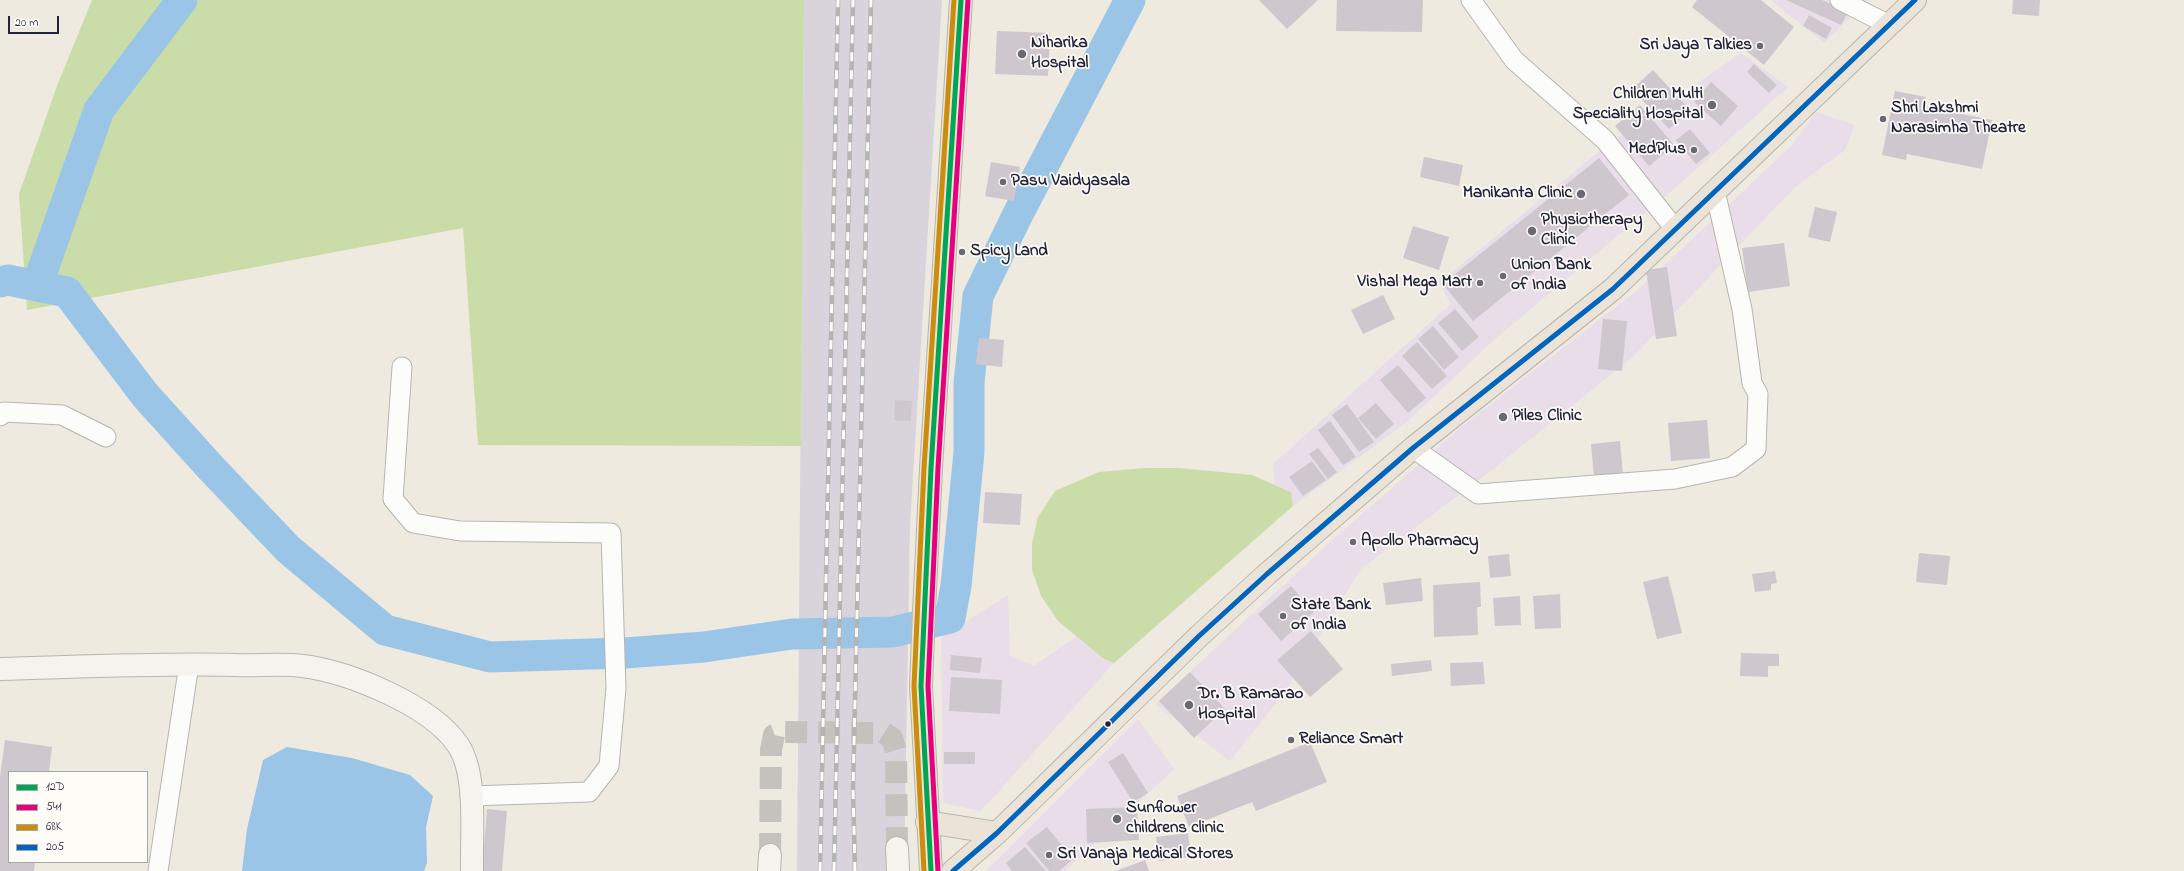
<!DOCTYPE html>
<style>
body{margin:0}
#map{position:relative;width:2184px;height:871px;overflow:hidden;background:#eeeadf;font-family:"Indie Flower",sans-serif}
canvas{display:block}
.legend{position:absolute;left:8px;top:771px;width:140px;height:92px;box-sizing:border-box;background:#fdfcf7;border:1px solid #a5a5ac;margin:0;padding:5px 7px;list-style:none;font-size:12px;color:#22223b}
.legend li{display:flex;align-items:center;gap:8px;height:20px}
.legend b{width:20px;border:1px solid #a5a5ac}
.scale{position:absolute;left:8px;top:16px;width:51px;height:18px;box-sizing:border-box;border:2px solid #22223b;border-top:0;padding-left:5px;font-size:12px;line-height:14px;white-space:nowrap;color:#22223b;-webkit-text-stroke:3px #fdfcf7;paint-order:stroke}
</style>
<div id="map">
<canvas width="2184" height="871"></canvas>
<ul class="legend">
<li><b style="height:5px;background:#00a651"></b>12D</li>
<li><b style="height:5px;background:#e5007d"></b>541</li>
<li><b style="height:5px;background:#cc8c0c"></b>68K</li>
<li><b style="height:5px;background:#0065bd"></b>205</li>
</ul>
<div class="scale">20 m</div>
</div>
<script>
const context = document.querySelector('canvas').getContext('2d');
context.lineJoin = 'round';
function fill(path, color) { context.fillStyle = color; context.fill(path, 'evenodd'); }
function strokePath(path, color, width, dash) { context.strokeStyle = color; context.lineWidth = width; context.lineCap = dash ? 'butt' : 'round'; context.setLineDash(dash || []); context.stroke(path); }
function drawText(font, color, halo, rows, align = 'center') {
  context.font = font + ' "Indie Flower",sans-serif'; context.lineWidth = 3.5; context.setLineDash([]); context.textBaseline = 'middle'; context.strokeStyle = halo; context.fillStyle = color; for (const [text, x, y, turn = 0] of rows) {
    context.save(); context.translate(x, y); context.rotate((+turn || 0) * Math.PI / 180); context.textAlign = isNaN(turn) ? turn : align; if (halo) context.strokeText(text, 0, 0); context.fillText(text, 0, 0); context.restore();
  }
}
fill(new Path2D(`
 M1771,0H1868L1824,43Z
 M1741,53L1788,87L1675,188L1495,339L1408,421L1293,506L1291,492L1275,484L1273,464L1451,304L1439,283L1602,149Z
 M1816,112L1855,125L1845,150L1794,188L1633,357L1493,469L1361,569L1285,692L1230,761L1155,704L1328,544L1460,428L1639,289L1791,146Z
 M1008,595L1010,655L1034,666L1077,636L1104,659L1114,663L981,811L943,803L941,637Z
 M1138,719L1174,769L1065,871H986Z`), '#e9dde9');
fill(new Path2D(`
 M804,0H942L910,525L904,871H797Z`), '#d9d3dc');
fill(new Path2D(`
 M92,0H804L801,446L478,445L463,228L27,310L19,194L57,86Z
 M1145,468H1179L1252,475L1291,492L1293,506L1114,663L1104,659L1058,621L1041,596L1032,570V543L1038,517L1055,491L1099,472Z`), '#cadda9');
fill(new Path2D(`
 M287,747L352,758L410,775L433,796L426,827L427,863L424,871H242L247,829L263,760Z`), '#9bc5e7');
strokePath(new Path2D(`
 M0,282L8,280L67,292L145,395L211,468L288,549L385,630L490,657L625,653L704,647L792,634L893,632L950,618L956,586L969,452V383L978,296L1019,212L1130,0
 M37,286L99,110L182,0`), '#9bc5e7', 31);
fill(new Path2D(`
 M1259,0H1318L1287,29Z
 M1337,0H1423L1422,32L1336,31Z
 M1697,0H1761L1794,27L1764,65L1692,7Z
 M1786,0H1822L1848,12L1841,25Z
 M2013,0H2040L2039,16L2012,14Z
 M1809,15L1832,28L1826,39L1803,26Z
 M997,31L1050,33L1048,76L995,74Z
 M1754,64L1777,85L1769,93L1747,72Z
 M1653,70L1690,110L1669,129L1632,89Z
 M1711,82L1738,106L1721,126L1694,102Z
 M1895,91L1926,97L1924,106L1992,120L1982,169L1907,154L1906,160L1882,155Z
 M1640,105L1674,145L1649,166L1615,126Z
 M1690,129L1710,153L1696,164L1676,140Z
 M1424,157L1463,165L1459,186L1420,177Z
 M1599,158L1629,195L1473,321L1443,284Z
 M991,162L1020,167L1014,201L985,196Z
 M1815,207L1837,212L1830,242L1808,237Z
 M1413,226L1449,237L1439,270L1403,258Z
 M1784,243L1790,286L1748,292L1742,248Z
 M1667,267L1677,336L1656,339L1646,270Z
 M1383,295L1395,319L1363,334L1351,310Z
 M1455,309L1479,337L1462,351L1438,323Z
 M1603,319L1627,321L1622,371L1598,369Z
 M1433,326L1459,357L1444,370L1418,339Z
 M979,338L1004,340L1002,367L976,364Z
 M1417,342L1447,376L1432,389L1402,356Z
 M1398,365L1426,398L1408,413L1380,380Z
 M895,400L912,401L911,421L894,420Z
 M1376,403L1394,424L1376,439L1358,418Z
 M1347,404L1374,442L1359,452L1332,415Z
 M1707,420L1710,458L1671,461L1668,423Z
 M1330,421L1356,457L1343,465L1318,430Z
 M1620,441L1623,476L1594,478L1591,444Z
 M1318,448L1337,472L1328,479L1309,454Z
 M1312,461L1326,480L1303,496L1289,477Z
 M985,492L1022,494L1020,525L983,523Z
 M1919,553L1950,556L1947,585L1916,582Z
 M1509,554L1511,576L1490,578L1488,556Z
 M1775,571L1777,583L1771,584V590L1755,592L1752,574Z
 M1668,576L1682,633L1657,639L1643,582Z
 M1421,578L1423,601L1386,605L1383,583Z
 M1480,582L1481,607H1477L1478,635L1434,637L1433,585Z
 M1291,586L1314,612L1281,641L1258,614Z
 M1560,594L1561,628L1535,629L1533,596Z
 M1520,596L1521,625L1495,626L1493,598Z
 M1311,631L1343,669L1310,697L1277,660Z
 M1741,653L1779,654V666H1768V677L1740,676Z
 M951,655L982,658L980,673L950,670Z
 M1431,660L1432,671L1392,676L1391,664Z
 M1483,662L1485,684L1451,686L1450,663Z
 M1190,672L1225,709L1194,738L1159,701Z
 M951,677L1002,680L1000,714L949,711Z
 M5,740L52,747L49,772H9V862H35L34,871H0V777Z
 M1310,742L1327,782L1256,811L1252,802L1189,827L1177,796Z
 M944,752H975V764H944Z
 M1123,753L1148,793L1133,802L1108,762Z
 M1137,807L1139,840L1087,843L1086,809Z
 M487,809L507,811L502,871H482Z
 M1047,827L1073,859L1059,871H1049L1026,843Z
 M1188,833L1191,857L1159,861L1156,837Z
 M1025,847L1046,871H1012L1006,863Z
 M1145,860L1149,871H1116Z`), '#cec7ce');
strokePath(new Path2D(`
 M770,855L771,750L774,735L782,732L884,733L892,738L896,751L897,848`), '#c5c2be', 22, [22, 11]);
const minor = new Path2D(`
 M1471,0L1514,60L1605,140L1675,229
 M1840,0L1889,25
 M402,367L393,499L413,523L460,531L611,533L616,688L609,766L589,792L470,796
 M0,416L4,412L62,415L106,437
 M1413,448L1478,494L1675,479L1732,467L1756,449L1758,394L1752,383L1742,309L1715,191
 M158,871L189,664`);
const secondary = new Path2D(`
 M0,669C78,667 157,663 235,665C257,666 281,663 303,666C349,672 431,705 458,745C478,775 471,835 472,871
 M897,848L898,871
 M769,871L770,855`);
const primary = new Path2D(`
 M927,822L997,833
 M953,871L997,833L1199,636L1267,574L1413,448L1613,289L1915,0`);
const trunk = new Path2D(`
 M931,871L921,686L924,611L931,468L961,0`);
strokePath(minor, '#b7b5b0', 21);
strokePath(secondary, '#b7b5b0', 24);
strokePath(primary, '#b7b5b0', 24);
strokePath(trunk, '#b7b5b0', 24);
strokePath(minor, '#fcfcfa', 19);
strokePath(secondary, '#f6f2ed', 22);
strokePath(primary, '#ebe3d8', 22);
strokePath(trunk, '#ebe3d8', 22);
const rail = new Path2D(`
 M820,871L838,0
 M834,871L853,0
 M855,871L853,789L871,0`);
strokePath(rail, '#b4b4b5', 4.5);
strokePath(rail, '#fdfcf7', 3, [9]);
strokePath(new Path2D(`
 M931,871L921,686L931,468L961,0`), '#00a651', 5);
strokePath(new Path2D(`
 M938,871L928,686L938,468L968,0`), '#e5007d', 5);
strokePath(new Path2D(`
 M924,871L914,686L924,468L954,0`), '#cc8c0c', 5);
strokePath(new Path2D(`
 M953,871L997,833L1199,636L1267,574L1413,448L1613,289L1915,0`), '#0065bd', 5);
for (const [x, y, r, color] of [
 [1760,46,4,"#696874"],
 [1022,54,5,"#696874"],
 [1712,105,5,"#696874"],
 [1883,119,4,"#696874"],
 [1694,150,4,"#696874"],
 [1003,182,4,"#696874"],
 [1581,194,5,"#696874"],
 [1532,231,5,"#696874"],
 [962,252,4,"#696874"],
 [1503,276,4,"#696874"],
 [1480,283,4,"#696874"],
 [1503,417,5,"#696874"],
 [1353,542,4,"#696874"],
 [1283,616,4,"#696874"],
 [1189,705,5,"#696874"],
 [1108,724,3.5,"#22223b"],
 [1291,740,4,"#696874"],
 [1117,819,5,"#696874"],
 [1049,855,4,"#696874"]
]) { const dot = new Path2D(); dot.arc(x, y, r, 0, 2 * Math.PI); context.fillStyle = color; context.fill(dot); strokePath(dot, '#fdfcf7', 1.5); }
drawText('bold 17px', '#22223b', '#fdfcf7', [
 ["Niharika",1031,44],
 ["Hospital",1031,64],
 ["Sri Jaya Talkies",1752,46,"right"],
 ["Children Multi",1703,95,"right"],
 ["Speciality Hospital",1703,115,"right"],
 ["Shri Lakshmi",1891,109],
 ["Narasimha Theatre",1891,129],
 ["MedPlus",1686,150,"right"],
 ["Pasu Vaidyasala",1011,182],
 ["Manikanta Clinic",1572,194,"right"],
 ["Physiotherapy",1541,221],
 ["Clinic",1541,241],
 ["Spicy Land",970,252],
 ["Union Bank",1511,266],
 ["of India",1511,286],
 ["Vishal Mega Mart",1472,283,"right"],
 ["Piles Clinic",1512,417],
 ["Apollo Pharmacy",1361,542],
 ["State Bank",1291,606],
 ["of India",1291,626],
 ["Dr. B Ramarao",1198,695],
 ["Hospital",1198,715],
 ["Reliance Smart",1299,740],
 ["Sunflower",1126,809],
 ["childrens clinic",1126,829],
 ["Sri Vanaja Medical Stores",1057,855]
], 'left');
</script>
